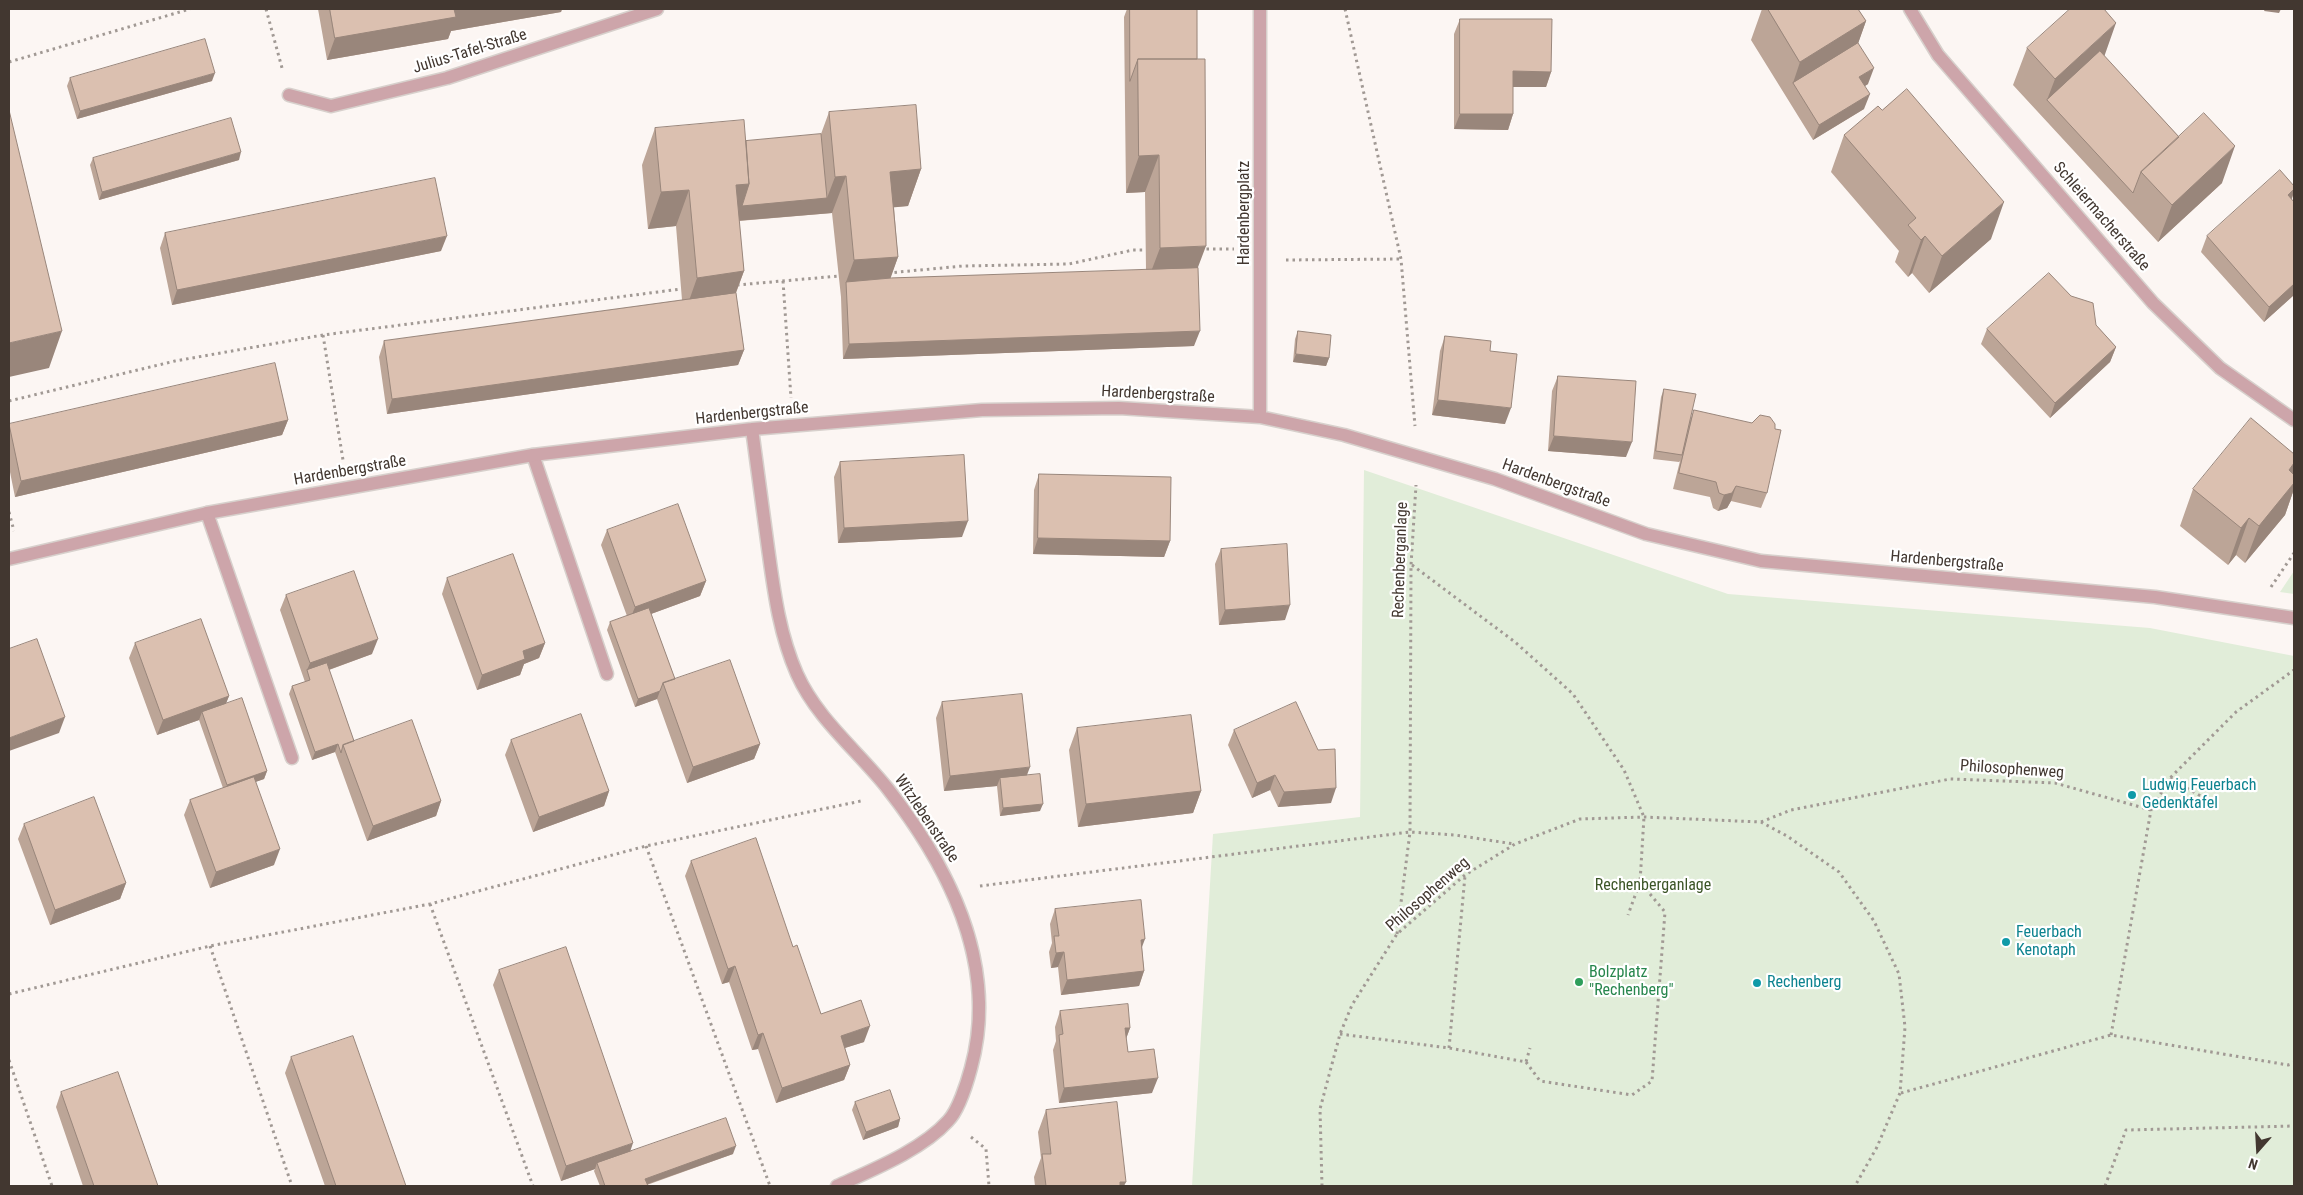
<!DOCTYPE html>
<meta charset="utf-8">
<style>
body{margin:0}
#map{position:relative;width:2303px;height:1195px;overflow:hidden;background:#fcf6f3;font-family:"Roboto Condensed",sans-serif}
canvas{display:block}
.frame{position:absolute;inset:0;border:10px solid #423730;pointer-events:none}
.north{position:absolute;left:2233px;top:1125px;width:50px;height:50px;-webkit-text-stroke:4px #fff;paint-order:stroke;rotate:199deg;font-size:14px;font-weight:700;line-height:20px;text-align:center;color:#423730}
.north::after{content:'';display:block;margin:auto;width:18px;height:22px;background:#423730;clip-path:polygon(50% 0,100% 100%,50% 72%,0 100%)}
</style>
<div id="map">
<canvas width="2303" height="1195"></canvas>
<div class="frame"></div>
<div class="north">N</div>
</div>
<script>
const context = document.querySelector('canvas').getContext('2d');
context.lineJoin = 'round';
function fill(path, color) { context.fillStyle = color; context.fill(path, 'evenodd'); }
function strokePath(path, color, width, dash) { context.strokeStyle = color; context.lineWidth = width; context.lineCap = dash ? 'butt' : 'round'; context.setLineDash(dash || []); context.stroke(path); }
function drawText(font, color, halo, rows, align = 'center') {
  context.font = font + ' "Roboto Condensed",sans-serif'; context.lineWidth = 4.5; context.setLineDash([]); context.textBaseline = 'middle'; context.strokeStyle = halo; context.fillStyle = color; for (const [text, x, y, turn = 0] of rows) {
    context.save(); context.translate(x, y); context.rotate((+turn || 0) * Math.PI / 180); context.textAlign = isNaN(turn) ? turn : align; if (halo) context.strokeText(text, 0, 0); context.fillText(text, 0, 0); context.restore();
  }
}
fill(new Path2D(`
 M1364,470L1728,594L2150,628L2294,656V1186H1192L1213,834L1360,817Z
 M2294,571V594L2280,592Z`), '#e1edd9');
const lane = new Path2D(`
 M533,455L607,674
 M207,513L292,758`);
const street = new Path2D(`
 M1260,9V417
 M1910,9L1938,55L2153,303L2220,368L2294,420
 M289,95L331,106L447,78L657,9
 M752,429C757,469 763,508 768,548C774,591 779,633 797,674C817,719 858,751 888,789C950,868 999,966 971,1068C967,1083 958,1111 948,1121C922,1150 872,1170 837,1186
 M9,559L207,513L533,455L752,429L982,410L1119,408L1260,417L1344,435L1495,479L1646,534L1761,561L2155,597L2294,618`);
strokePath(lane, '#d7d0cc', 15);
strokePath(street, '#d7d0cc', 15);
strokePath(new Path2D(`
 M266,9L282,68
 M1345,9L1401,259L1415,426
 M9,62L190,9
 M1200,249H1234
 M1286,260L1401,259
 M888,273L963,266L1069,264L1133,250H1146
 M783,281L791,398
 M737,285L839,276
 M323,335L343,460
 M9,401L175,361L323,335L681,289
 M9,512L14,531
 M1412,565L1515,642L1573,694L1624,770L1644,817L1640,882L1628,915
 M2271,587L2294,553
 M2170,778L2214,804
 M1761,822L1791,810L1950,779L2055,783L2151,810
 M646,846L770,1186
 M980,886L1410,832L1455,835L1514,844
 M430,904L533,1186
 M1397,934L1410,832L1411,565L1416,485
 M210,946L292,1186
 M9,994L210,946L430,904L646,846L861,801
 M1340,1034L1449,1048L1526,1062L1530,1048
 M2111,1035L2151,810L2170,778L2236,712L2294,670
 M1449,1048L1465,876
 M9,1060L52,1186
 M1526,1062L1540,1081L1632,1095L1652,1081L1665,912L1640,882
 M1901,1093L2111,1035L2288,1065L2294,1063
 M971,1137L986,1149L989,1186
 M1322,1186L1320,1109L1340,1034L1352,1005L1397,934L1465,875L1515,844L1580,819L1644,817L1761,822L1787,836L1839,872L1874,921L1899,974L1905,1027L1900,1093L1877,1147L1855,1186
 M2105,1186L2126,1130L2294,1126`), '#a19994', 3, [2.5, 4]);
strokePath(lane, '#cda5aa', 12);
strokePath(street, '#cda5aa', 12);
fill(new Path2D(`
 M318,9H562L561,12L451,31L448,39L327,60Z
 M1127,9H1197L1198,268L1194,346L843,359L841,297L832,213L739,221L744,271L736,293L744,350L738,365L387,414L379,357L384,341L682,300L676,226L648,229L642,165L655,128L746,141L821,134L829,112L921,169L908,206L894,207L898,257L890,278L1146,270L1145,192L1126,193L1124,17Z
 M1762,9H1858L1866,21L1858,43L1868,84L1865,86L1864,109L1813,140L1751,40Z
 M1460,19L1551,72L1546,87H1513V114L1508,130L1454,129V34Z
 M2027,48L2104,56L2222,183L2158,242L2013,85Z
 M70,78L212,81L77,119L67,86Z
 M1844,135L1991,239L1929,293L1912,273L1908,277L1895,262L1899,251L1831,172Z
 M93,158L239,160L99,200L90,165Z
 M2294,186V192L2292,199L2294,295L2264,322L2201,252L2207,236Z
 M165,233L441,251L172,305L160,248Z
 M2096,325L2116,347L2110,362L2050,418L1981,344L1987,329Z
 M1298,331L1329,358L1326,366L1293,362L1295,339Z
 M1445,336L1490,351L1505,424L1432,415L1440,351Z
 M1558,376L1626,457L1548,451L1552,391Z
 M1664,389L1690,420L1694,410L1767,493L1761,508L1731,501L1727,508L1718,511L1713,508L1710,497L1673,489L1680,461L1679,462L1653,459L1661,397Z
 M288,420L282,435L15,497L9,467V424Z
 M2294,454V470L2293,474L2294,475V489L2285,515L2245,563L2236,555L2228,565L2180,526L2193,489Z
 M840,462L962,537L838,543L834,477Z
 M1039,474L1170,541L1164,557L1033,554L1034,490Z
 M607,530L706,581L700,596L651,614L675,679L760,744L754,759L687,783L657,699L635,707L607,630L610,622L627,616L601,545Z
 M1221,549L1285,620L1219,625L1215,564Z
 M447,578L545,643L539,658L524,664L520,675L477,690L442,594Z
 M286,595L372,654L329,670L354,741L441,801L436,816L367,841L335,752L312,760L289,694L292,686L305,682L280,610Z
 M135,643L229,696L226,703L267,771L264,779L255,782L274,865L210,888L184,815L190,800L223,788L199,720L157,735L129,658Z
 M942,702L1027,775L1040,811L1000,816L997,786L944,791L936,718Z
 M1077,728L1201,791L1193,813L1078,827L1069,750Z
 M1234,730L1318,750L1331,803L1278,807L1270,790L1252,798L1228,745Z
 M511,740L609,791L604,806L533,832L505,755Z
 M24,824L126,883L120,899L50,925L18,839Z
 M691,861L793,947L821,1014L864,1042L845,1048L850,1065L844,1080L776,1103L758,1049L752,1050L729,982L722,984L685,876Z
 M1055,909L1142,948L1144,971L1139,986L1061,995L1058,967L1051,968L1049,952L1052,943L1050,924Z
 M499,970L630,1151L733,1154L647,1185L648,1186H600L594,1171L595,1169L561,1181L493,985Z
 M1060,1011L1130,1028L1126,1039L1128,1052L1152,1093L1059,1103L1053,1050L1056,1041L1055,1027Z
 M291,1057L406,1186H325L285,1073Z
 M61,1092L158,1186H83L56,1107Z
 M855,1102L900,1119L898,1127L863,1140L852,1110Z
 M1046,1110L1124,1186H1035L1034,1177L1041,1158L1038,1132Z`), '#bca597');
fill(new Path2D(`
 M454,9H562L561,12L451,31L448,39L327,60L335,38Z
 M2265,9H2281L2279,13L2264,11Z
 M1866,21L1853,58L1793,83L1800,62Z
 M2116,23L2103,60L2047,100L2055,79Z
 M1874,68L1868,84L1854,93L1859,77Z
 M1513,71L1551,72L1546,87H1508Z
 M215,73L212,81L77,119L80,111Z
 M1870,94L1864,109L1813,140L1819,125Z
 M1460,114H1513L1508,130L1454,129Z
 M2235,146L2222,183L2158,242L2172,205Z
 M241,152L239,160L99,200L102,192Z
 M1159,155L1145,192L1126,193L1139,156Z
 M921,169L908,206L877,209L890,172Z
 M846,176L832,213L723,222L736,185L749,184L827,198L835,177Z
 M2294,189V192L2290,203L2288,195Z
 M689,190L676,226L648,229L661,192Z
 M2004,202L1991,239L1929,293L1942,256Z
 M447,236L441,251L172,305L177,290Z
 M1925,236L1912,273L1908,277L1921,240Z
 M1206,246L1192,283L1146,285L1160,248Z
 M898,257L885,294L846,282L854,260Z
 M744,271L730,308L684,315L697,278Z
 M2294,284V295L2264,322L2269,307Z
 M62,331L49,368L9,377V343Z
 M1200,331L1194,346L843,359L849,344Z
 M2116,347L2110,362L2050,418L2055,403Z
 M744,350L738,365L387,414L392,399Z
 M1296,354L1329,358L1326,366L1293,362Z
 M1438,400L1511,408L1505,424L1432,415Z
 M288,420L282,435L15,497L21,481Z
 M1554,436L1632,442L1626,457L1548,451Z
 M2294,463V470L2286,493L2294,483V489L2285,515L2245,563L2259,526L2289,470Z
 M1736,486L1731,501L1727,508L1718,511L1724,495Z
 M2249,518L2236,555L2228,565L2241,528Z
 M968,521L962,537L838,543L844,528Z
 M1038,538L1170,541L1164,557L1033,554Z
 M706,581L700,596L629,622L635,607Z
 M1290,605L1285,620L1219,625L1225,610Z
 M378,639L372,654L309,677L307,670L310,663Z
 M545,643L539,658L524,664L520,675L477,690L482,675L523,651Z
 M660,691L657,699L635,707L638,699Z
 M229,696L223,711L202,712L199,720L157,735L163,720Z
 M65,717L59,733L9,751V738Z
 M338,744L335,752L312,760L315,752Z
 M760,744L754,759L687,783L693,767Z
 M1030,767L1024,783L1000,778L997,786L944,791L950,776Z
 M267,771L264,779L224,793L227,785Z
 M1275,775L1270,790L1252,798L1257,783Z
 M1336,788L1331,803L1278,807L1284,792Z
 M609,791L604,806L533,832L539,817Z
 M1201,791L1193,813L1078,827L1086,804Z
 M441,801L436,816L367,841L373,826Z
 M1043,804L1040,811L1000,816L1003,808Z
 M280,849L274,865L210,888L216,872Z
 M126,883L120,899L50,925L55,910Z
 M1145,939L1139,955L1141,940Z
 M1064,952L1058,967L1051,968L1056,953Z
 M735,966L729,982L722,984L728,969Z
 M1144,971L1139,986L1061,995L1067,980Z
 M870,1026L864,1042L835,1051L841,1036Z
 M1125,1028H1130L1124,1044Z
 M763,1033L758,1049L752,1050L758,1035Z
 M850,1065L844,1080L776,1103L782,1088Z
 M1158,1078L1152,1093L1059,1103L1064,1088Z
 M900,1119L898,1127L863,1140L866,1132Z
 M633,1143L628,1158L597,1163L595,1169L561,1181L566,1166Z
 M736,1146L733,1154L642,1186L645,1179Z
 M1120,1182H1126L1124,1186H1118Z`), '#99867b');
const building = new Path2D(`
 M330,9H458H454L456,17L335,38Z
 M1130,9H1197V59H1138L1130,81Z
 M1768,9H1858L1866,21L1800,62Z
 M2070,9H2104L2116,23L2055,79L2027,48Z
 M1460,19H1552L1551,72L1513,71V114H1460Z
 M205,39L215,73L80,111L70,78Z
 M1858,43L1874,68L1859,77L1870,94L1819,125L1793,83Z
 M2100,51L2179,137L2141,172L2133,193L2047,100Z
 M1138,59H1205L1206,246L1160,248L1159,155L1139,156Z
 M1907,89L2004,202L1942,256L1925,236L1921,240L1908,225L1916,218L1844,135L1878,106L1882,110Z
 M916,105L921,169L890,172L898,257L854,260L846,176L835,177L829,112Z
 M9,110L62,331L9,343Z
 M2204,113L2235,146L2172,205L2141,172Z
 M231,118L241,152L102,192L93,158Z
 M744,120L749,184L736,185L744,271L697,278L689,190L661,192L655,128Z
 M821,134L827,198L742,206L749,184L746,141Z
 M2280,170L2294,186V189L2288,195L2294,202V284L2269,307L2207,236Z
 M435,178L447,236L177,290L165,233Z
 M1198,268L1200,331L849,344L846,282L891,278Z
 M2049,273L2071,296L2093,303L2096,325L2116,347L2055,403L1987,329Z
 M736,293L744,350L392,399L384,341Z
 M1298,331L1331,335L1329,358L1296,354Z
 M1445,336L1491,341L1490,351L1517,354L1511,408L1438,400Z
 M275,363L288,420L21,481L9,424Z
 M1558,376L1636,381L1632,442L1554,436Z
 M1664,389L1696,394L1682,455L1656,451Z
 M1694,410L1752,423L1760,415L1770,417L1775,424V429L1781,430L1767,493L1736,486L1732,493L1724,495L1719,493L1716,482L1679,473Z
 M2251,418L2294,454V463L2289,470L2294,475V483L2259,526L2249,518L2241,528L2193,489Z
 M964,455L968,521L844,528L840,462Z
 M1039,474L1171,477L1170,541L1038,538Z
 M678,504L706,581L635,607L607,530Z
 M1287,544L1290,605L1225,610L1221,549Z
 M513,554L545,643L523,651L525,659L482,675L447,578Z
 M354,571L378,639L310,663L286,595Z
 M649,608L675,679L663,683L660,691L638,699L610,622Z
 M201,619L229,696L163,720L135,643Z
 M37,639L65,717L9,738V649Z
 M730,660L760,744L693,767L663,683Z
 M327,663L354,741L343,745L341,753L338,744L315,752L292,686L310,680L307,670Z
 M1022,694L1030,767L950,776L942,702Z
 M242,698L267,771L227,785L202,712Z
 M1296,702L1318,750L1335,749L1336,788L1284,792L1275,775L1257,783L1234,730Z
 M581,714L609,791L539,817L511,740Z
 M1191,715L1201,791L1086,804L1077,728Z
 M412,720L441,801L373,826L343,745Z
 M1040,774L1043,804L1003,808L1000,778Z
 M254,777L280,849L216,872L190,800Z
 M94,797L126,883L55,910L24,824Z
 M756,838L793,947L797,945L821,1014L861,1000L870,1026L841,1036L850,1065L782,1088L763,1033L758,1035L735,966L728,969L691,861Z
 M1141,900L1145,939L1141,940L1144,971L1067,980L1064,952L1056,953L1054,936H1059L1055,909Z
 M566,947L633,1143L566,1166L499,970Z
 M1128,1004L1130,1028H1125L1128,1052L1154,1049L1158,1078L1064,1088L1059,1035L1063,1034L1060,1011Z
 M353,1036L406,1186H336L291,1057Z
 M118,1072L158,1186H94L61,1092Z
 M890,1090L900,1119L866,1132L855,1102Z
 M1117,1102L1126,1182H1120V1186H1046L1042,1154H1051L1046,1110Z
 M726,1118L736,1146L645,1179L648,1186H605L597,1163Z`);
fill(building, '#dbc0b0');
strokePath(building, '#99867b', 1);
for (const [x, y, r, color] of [
 [2132,795,5,"#0f9aa8"],
 [2006,942,5,"#0f9aa8"],
 [1579,982,5,"#2e9e5b"],
 [1757,983,5,"#0f9aa8"]
]) { const dot = new Path2D(); dot.arc(x, y, r, 0, 2 * Math.PI); context.fillStyle = color; context.fill(dot); strokePath(dot, '#fff', 2); }
drawText('16px', '#423730', '#fff', [
 ["Julius-Tafel-Straße",470,52,-17],
 ["Hardenbergplatz",1245,213,-90],
 ["Schleiermacherstraße",2101,217,49],
 ["Hardenbergstraße",1158,395,3],
 ["Hardenbergstraße",752,414,-6],
 ["Hardenbergstraße",350,471,-10],
 ["Hardenbergstraße",1556,484,20],
 ["Rechenberganlage",1401,560,-88],
 ["Hardenbergstraße",1947,562,5],
 ["Philosophenweg",2012,770,4],
 ["Witzlebenstraße",926,819,56],
 ["Philosophenweg",1428,895,-41]
]);
drawText('16px', '#0d838f', '#fff', [
 ["Ludwig Feuerbach",2142,786],
 ["Gedenktafel",2142,804],
 ["Feuerbach",2016,933],
 ["Kenotaph",2016,951],
 ["Rechenberg",1767,983]
], 'left');
drawText('16px', '#3b5426', '#fff', [
 ["Rechenberganlage",1653,886]
]);
drawText('16px', '#27864d', '#fff', [
 ["Bolzplatz",1589,973],
 ["\"Rechenberg\"",1589,991]
], 'left');
</script>
